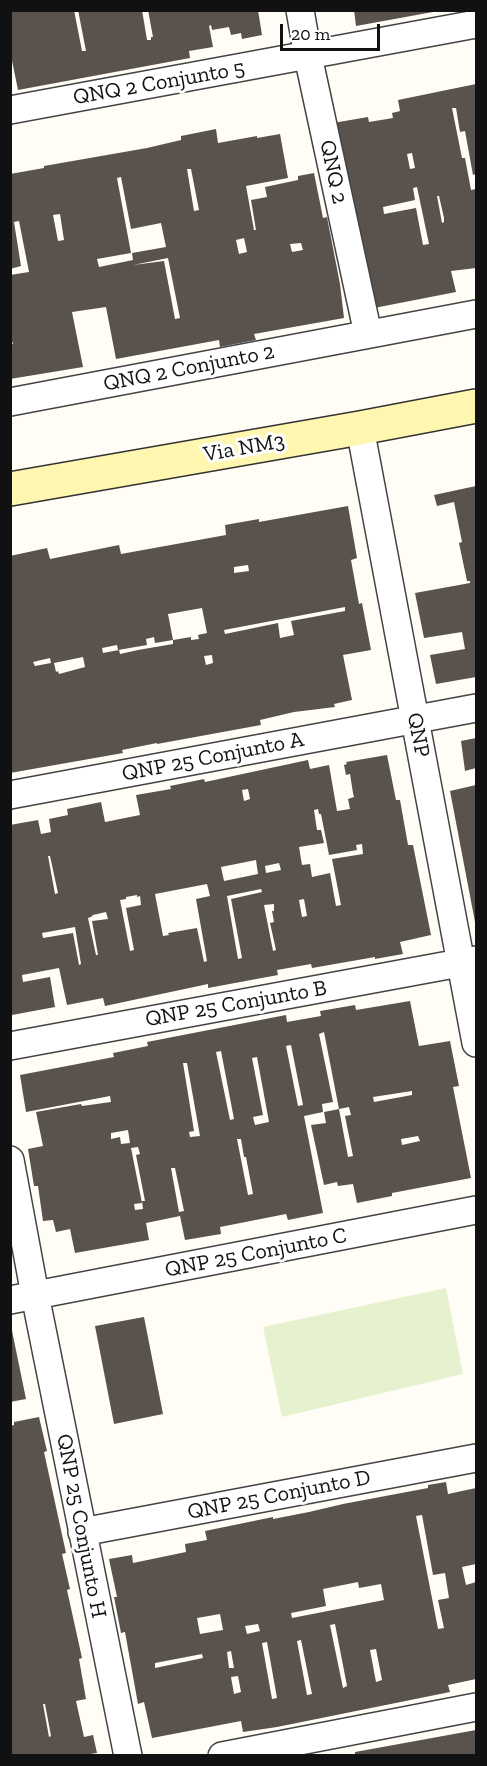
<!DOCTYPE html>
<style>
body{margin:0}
#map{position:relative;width:487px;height:1766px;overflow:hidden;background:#fffdf5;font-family:"Zilla Slab",serif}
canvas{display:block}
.frame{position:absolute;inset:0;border:12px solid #111;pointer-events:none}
.scale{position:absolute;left:280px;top:24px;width:100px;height:27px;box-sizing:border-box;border:3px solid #111;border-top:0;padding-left:8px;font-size:18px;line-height:21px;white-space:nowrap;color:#111;-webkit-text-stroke:4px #fff;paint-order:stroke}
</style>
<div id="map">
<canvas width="487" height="1766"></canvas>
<div class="frame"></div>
<div class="scale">20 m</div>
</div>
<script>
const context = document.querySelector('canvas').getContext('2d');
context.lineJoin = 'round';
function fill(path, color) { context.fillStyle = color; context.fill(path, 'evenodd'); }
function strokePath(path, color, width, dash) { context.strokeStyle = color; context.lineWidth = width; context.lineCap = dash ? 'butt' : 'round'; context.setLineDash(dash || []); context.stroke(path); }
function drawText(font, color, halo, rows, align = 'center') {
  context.font = font + ' "Zilla Slab",serif'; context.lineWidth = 6; context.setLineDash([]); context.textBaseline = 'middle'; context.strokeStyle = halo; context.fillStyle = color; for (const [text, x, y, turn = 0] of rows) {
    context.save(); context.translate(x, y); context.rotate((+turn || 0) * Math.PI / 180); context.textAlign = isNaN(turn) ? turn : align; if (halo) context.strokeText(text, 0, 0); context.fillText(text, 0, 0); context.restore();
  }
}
fill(new Path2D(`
 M446,1288L463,1374L282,1417L263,1327Z`), '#e6f2cf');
fill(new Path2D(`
 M10,10H74L82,51H86L78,10H142L147,40H151V37H153L148,10H258L262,35L242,39L241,33L231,35L229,27L212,30L211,25L209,26L213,47L189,51L190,58L18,90L10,51Z
 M354,10H433V12L356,26Z
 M476,84V174L473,175L465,131L460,132L456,108H452L462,158H465L471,190L476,189V268L451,271L456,292L369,309L333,123L368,117L369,122L393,118L392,113L400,111L398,100ZM412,153L415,168L410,169L407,154ZM417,187L429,244L423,245L416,208L384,214L383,207L415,200L413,188ZM437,196H439L444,218V222L442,223Z
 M216,129L218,143L257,136V138L280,134L288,178L246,186L254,230H256L251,200L267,197L265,187L298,180V176L314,173L323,218L327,217L340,284L344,318L254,334L256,340L220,347L219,340L116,359L106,307L72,312L83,367L10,379V345L13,344L10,336V275L29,272L19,221L14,222L21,266L10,269V174L44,168V166L147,148L181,140V136ZM187,169H191L199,210L194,211ZM121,177L131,229L161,223L166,247L132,253L133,260L99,267L97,259L131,253L117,178ZM60,214L64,240L58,241L53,215ZM244,238L247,252L239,254L236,240ZM301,243L303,250L292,252L290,244ZM168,258L180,318L175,319L164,261L133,265Z
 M476,486V677L436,684L430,655L465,649L462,632L424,638L415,593L470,583V581H467L459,543L462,542L454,502L437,506L434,495Z
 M348,506L357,558L351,560L359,604L362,603L371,650L343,655L352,700L334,704L335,707L294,712L260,720L261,725L157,744V743L122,750L123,753L10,773V556L47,548L50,559L119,545L121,554L226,535L225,525L259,519V522ZM248,565L249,571L234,573V567ZM345,607V611L291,621L294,635L280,638L278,623L225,634L224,630ZM202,608L207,633L198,635L199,639L191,640V637L173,640L168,614ZM154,637L155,643L173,640V644L138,650L120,654L119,650L103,653L102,648L117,645L118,650L147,645L146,639ZM212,655L213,663L206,665L204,656ZM83,657L85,667L59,674L58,671L56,672L54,663ZM50,658L51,663L35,666L33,662Z
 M476,738V768L465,771L461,741Z
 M387,755L396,800H400L408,845H413L431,935L400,942L403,954L375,959V957L312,968L311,964L277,970L278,975L208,988V984L105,1006L103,998L67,1005L59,968L22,975L23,982L50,977L55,1007L12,1015L10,1004V825L38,820L41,834L51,832L49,819L68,815L67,809L101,802L105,822L140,815L136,795L171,789L170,786L204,779L205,782L308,760L310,769L329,765L337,811L350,809L348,799L354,797L353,793L350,774L346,775L344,765L347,764L346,762ZM248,789L250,799L244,801L242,790ZM318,809L319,814H321L329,855L357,850L356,845L362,844L363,854L332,859L341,905L336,906L330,873L312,877L310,864L302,865L299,847L324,843L321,830H317L314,810ZM48,856H50L58,893L55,894ZM256,860L258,874L224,881L221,867ZM279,863L281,870L266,873L265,866ZM207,884L210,896L196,899L207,961L204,962L197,928L168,933L169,935L163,936L155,894ZM261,889L262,892L231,899L242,958L238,959L227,896ZM137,895V897L140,896L141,905L126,908L134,950L130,951L120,900L126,899V897ZM304,899L307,916L302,917L299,900ZM274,904V911H272L274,922L270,923L276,950L273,951L264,905ZM106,912L108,919L92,921L98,955H96L88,918L91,917L93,915ZM75,927L81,964L79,965L73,933L43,938L42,933Z
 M476,785V922H475L450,791Z
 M410,1001L419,1046L450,1041L459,1086L453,1087L471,1178L392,1193V1196L357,1203L353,1184L338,1186L337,1182L324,1185L311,1125L326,1123L324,1112L339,1109L348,1157L353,1156L345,1116L351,1115L349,1107L339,1109L324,1032L319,1034L333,1102L322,1104L323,1112L304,1116L323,1213L288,1220L286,1214L220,1227L221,1234L185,1240L180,1216L146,1223L149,1240L75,1253L70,1229L56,1232L53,1220L43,1221L38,1186H34L28,1149L43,1146L36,1112L81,1104L82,1106L111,1102L110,1096L26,1112L20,1075L114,1057L113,1053L148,1046L147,1042L286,1015L287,1022L321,1016L320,1011L355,1005L356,1010ZM291,1045L303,1105L298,1106L286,1046ZM221,1051L234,1119L230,1120L216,1052ZM257,1057L269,1122L255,1125L253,1117L263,1115L252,1058ZM183,1063H187L200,1136L190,1137L189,1132L194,1131ZM412,1091V1095L374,1102L373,1097ZM128,1130L130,1143L121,1144L120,1137L111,1139V1133ZM418,1136L420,1141L402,1145L401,1139ZM237,1139H241L244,1157H246L253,1194L248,1195ZM138,1147L140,1154L136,1155L145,1201H142L143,1209L135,1210L134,1204L142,1203L131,1148ZM171,1168H175L184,1211L179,1212Z
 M144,1317L163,1414L114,1424L95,1326Z
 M10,1321L26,1399L10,1402Z
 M39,1417L47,1451L44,1452L66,1553L62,1554L70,1589L67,1590L82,1658L79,1659L86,1699L76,1701L84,1737L93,1735L97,1753L84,1755H10V1426L14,1425V1422ZM43,1704H45L51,1736L49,1737Z
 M446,1482L448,1494L476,1488V1564L462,1567L466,1585L476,1582V1679L448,1685L450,1692L277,1727L243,1732L241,1721L152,1738L144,1702L138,1704L125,1632L121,1633L114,1597H117L109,1559L132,1555L133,1563L186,1552L185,1544L207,1540L205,1531L273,1517V1519L309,1512L343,1504L428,1488V1485ZM422,1515L433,1575L445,1573L449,1598L438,1600L444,1628L438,1629L416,1516ZM358,1582L359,1588L381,1584L384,1600L292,1618L291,1613L326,1606L323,1589ZM220,1614L223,1630L200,1634L197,1618ZM258,1624L260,1631L247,1634L245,1626ZM335,1624L347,1686L343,1688L330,1625ZM301,1640L312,1694L307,1695L297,1641ZM267,1642L277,1698L272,1699L262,1643ZM376,1649L382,1680L376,1682L370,1650ZM231,1651L234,1668H229L227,1652ZM202,1654L203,1658L155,1668V1663ZM238,1676L241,1692L234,1694L231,1677Z
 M476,1730V1755H355V1752Z`), '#5a524d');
const minor = new Path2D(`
 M300,10L308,56L368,334
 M10,110L476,24
 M10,402L476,314
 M360,428L476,1043
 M10,795L476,708
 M10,1046L476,960
 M10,1160L35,1295L128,1756
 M10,1300L476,1210
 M82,1532L476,1458
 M222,1756L476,1707`);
const secondary = new Path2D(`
 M10,489L360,428L476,406`);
strokePath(minor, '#444', 30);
strokePath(secondary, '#333', 36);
strokePath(minor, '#fff', 27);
strokePath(secondary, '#fff6b0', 33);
drawText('22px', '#111', '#fff', [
 ["QNQ 2 Conjunto 5",159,83,-10],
 ["QNQ 2",333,172,78],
 ["QNQ 2 Conjunto 2",189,368,-11],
 ["Via NM3",244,448,-10],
 ["QNP",418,735,79],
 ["QNP 25 Conjunto A",213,757,-11],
 ["QNP 25 Conjunto B",236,1004,-10],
 ["QNP 25 Conjunto C",256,1253,-11],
 ["QNP 25 Conjunto D",279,1495,-11],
 ["QNP 25 Conjunto H",81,1526,79]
]);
</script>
